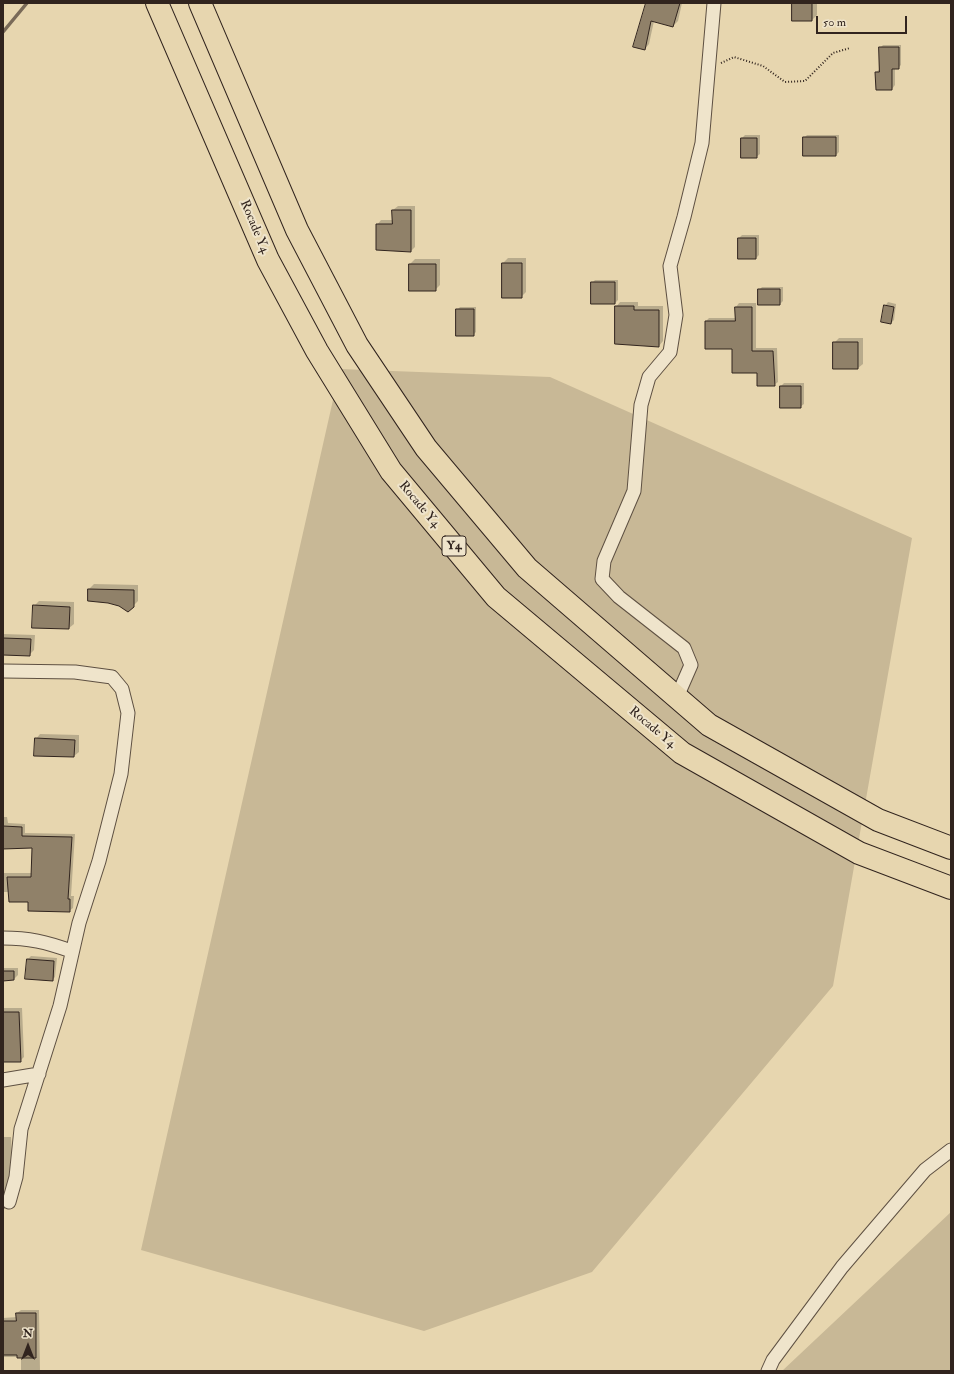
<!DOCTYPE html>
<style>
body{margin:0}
#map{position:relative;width:954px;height:1374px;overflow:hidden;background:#e7d6af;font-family:"IM FELL Double Pica",serif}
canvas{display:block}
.frame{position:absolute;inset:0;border:4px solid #31241e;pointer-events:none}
.north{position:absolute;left:8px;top:1326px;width:40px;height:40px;-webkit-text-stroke:3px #efe4cb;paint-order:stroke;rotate:0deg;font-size:11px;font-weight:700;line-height:16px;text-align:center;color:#31241e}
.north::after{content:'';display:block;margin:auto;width:14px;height:18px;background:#31241e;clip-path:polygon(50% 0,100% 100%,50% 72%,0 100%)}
.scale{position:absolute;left:816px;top:16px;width:91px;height:18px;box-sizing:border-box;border:2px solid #31241e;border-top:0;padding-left:5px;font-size:12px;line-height:14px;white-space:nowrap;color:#31241e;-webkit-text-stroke:3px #efe4cb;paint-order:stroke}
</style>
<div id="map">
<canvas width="954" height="1374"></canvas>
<div class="frame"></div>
<div class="north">N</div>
<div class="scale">50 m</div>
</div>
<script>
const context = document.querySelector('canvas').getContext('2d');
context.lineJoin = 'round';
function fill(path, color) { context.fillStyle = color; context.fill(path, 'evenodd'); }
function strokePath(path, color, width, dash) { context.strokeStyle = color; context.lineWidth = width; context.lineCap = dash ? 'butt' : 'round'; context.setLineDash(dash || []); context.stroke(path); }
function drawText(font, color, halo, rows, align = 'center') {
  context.font = font + ' "IM FELL Double Pica",serif'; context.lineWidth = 4; context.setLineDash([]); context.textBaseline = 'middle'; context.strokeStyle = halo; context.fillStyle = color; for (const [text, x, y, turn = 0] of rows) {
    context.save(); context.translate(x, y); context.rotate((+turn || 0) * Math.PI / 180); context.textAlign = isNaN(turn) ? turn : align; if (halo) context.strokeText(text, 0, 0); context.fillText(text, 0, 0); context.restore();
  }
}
fill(new Path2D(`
 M340,369L550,377L912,538L833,986L592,1272L424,1331L141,1250Z
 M951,1212V1371H782Z`), '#c8b896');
fill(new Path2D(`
 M647,3H682L678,21L673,26L654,21L649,44L645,49L634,46Z
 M793,3H817V15L812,20Z
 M883,45H901V65L898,68H895V85L892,89L876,72L880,69V48Z
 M745,135H760V154L756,157L742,138Z
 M807,135H839V152L836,155L804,138Z
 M398,206H415V247L411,251L377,225L381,220H393V210Z
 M742,235H759V255L756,258L739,238Z
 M508,258H526V292L521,297L503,263Z
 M415,259H440V285L435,290H410V264Z
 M595,280H618V300L615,303L592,283Z
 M762,287H783V301L780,304L759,290Z
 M620,302H638V306H663V341L659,346L616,307Z
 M888,302L896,304L894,320L891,323L885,306Z
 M739,303H756V348H777L778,382L774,385L706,321L709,318H736V307Z
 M460,307H476V332L473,335L457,310Z
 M839,338H863V364L858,368L834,343Z
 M784,383H804V404L800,407L781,386Z
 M94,584L138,585V601L128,611L89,589Z
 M39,601L74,602V624L69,628L34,606Z
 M3,634L35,635L34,650L29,655L3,654Z
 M40,734L79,735V752L74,756L36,739Z
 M3,817H7L8,823L25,824V833L75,834L71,896H74L73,908L69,911L29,901L9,892H3V873H32L33,847L3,848Z
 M31,956L57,958L55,977L52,980L28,959Z
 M3,968H18V975L14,979L3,980Z
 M3,1008H22L24,1057L20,1061H3Z
 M3,1137H11L12,1156L6,1195L9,1205L5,1209H3Z
 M3,1210L4,1281L3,1282Z
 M21,1310H39L40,1371H21V1357H4L3,1371V1318L17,1317V1313Z`), '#0003');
strokePath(new Path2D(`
 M3,32L27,3`), '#796a58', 3.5);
const building = new Path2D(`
 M646,3H680L673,27L651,21L645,50L633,47Z
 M792,3H812V21H792Z
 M879,47H899V69H892V90H876L875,72H879Z
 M803,137H836V156H803Z
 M741,138H757V158H741Z
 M392,210H411V252L376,250V224H392Z
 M738,238H756V259H738Z
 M502,263H522V298H502Z
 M409,264H436V291H409Z
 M591,282H615V304H591Z
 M758,289H780V305H758Z
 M884,305L894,307L891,324L881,322Z
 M615,306H634V310H659V347L615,344Z
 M735,307H752V351H773L775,386H757V373H732V349H705V321H735Z
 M456,309H474V336H456Z
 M833,342H858V369H833Z
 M780,386H801V408H780Z
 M88,589L134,590V607L128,612L119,606L108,603L88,601Z
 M33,605L70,607L69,629L32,628Z
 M3,638L31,639L30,656L3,655Z
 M35,738L75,740L74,757L34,756Z
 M3,826L22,827V836L72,837L68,899H70V912L28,911V902H9L7,877H31L32,848L3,849Z
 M27,959L54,961L53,981L25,979Z
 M3,971H14V980L3,981Z
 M3,1012H19L21,1062H3Z
 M16,1313H36V1358H17V1355H3V1321H16Z`);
fill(building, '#908169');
strokePath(building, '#31241e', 1);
const minor = new Path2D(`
 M3,671L75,672L112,677L122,689L128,713L121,774L99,861L79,923L60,1006L21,1129L16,1177L9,1202
 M677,697L691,665L684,648L619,597L602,579L604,561L634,491L641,405L649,377L670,352L676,315L670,266L684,217L702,143L714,3
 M3,938C29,938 46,942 71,951
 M3,1080L39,1074
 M768,1371L773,1360L842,1267L925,1170L951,1150`);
const trunk = new Path2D(`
 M157,3L268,260L317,351L391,471L496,597L682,753L859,853L951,888
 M200,3L297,230L357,345L426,448L527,568L709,725L878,820L951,848`);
strokePath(minor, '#5e5042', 15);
strokePath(trunk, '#31241e', 24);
strokePath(new Path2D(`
 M721,63L734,57L763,66L785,82L805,81L833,53L850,48`), '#31241e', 2, [1, 2]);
strokePath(minor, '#efe4cb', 13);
strokePath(trunk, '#e7d6af', 22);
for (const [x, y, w] of [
 [454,546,24]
]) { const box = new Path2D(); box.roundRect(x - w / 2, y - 10, w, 20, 3); context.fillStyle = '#efe4cb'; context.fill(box); strokePath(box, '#31241e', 1); }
drawText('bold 12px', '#31241e', null, [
 ["Y4",454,546]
]);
drawText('13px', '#31241e', '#efe4cb', [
 ["Rocade Y4",254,227,67],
 ["Rocade Y4",419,505,50],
 ["Rocade Y4",652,728,40]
]);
</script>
